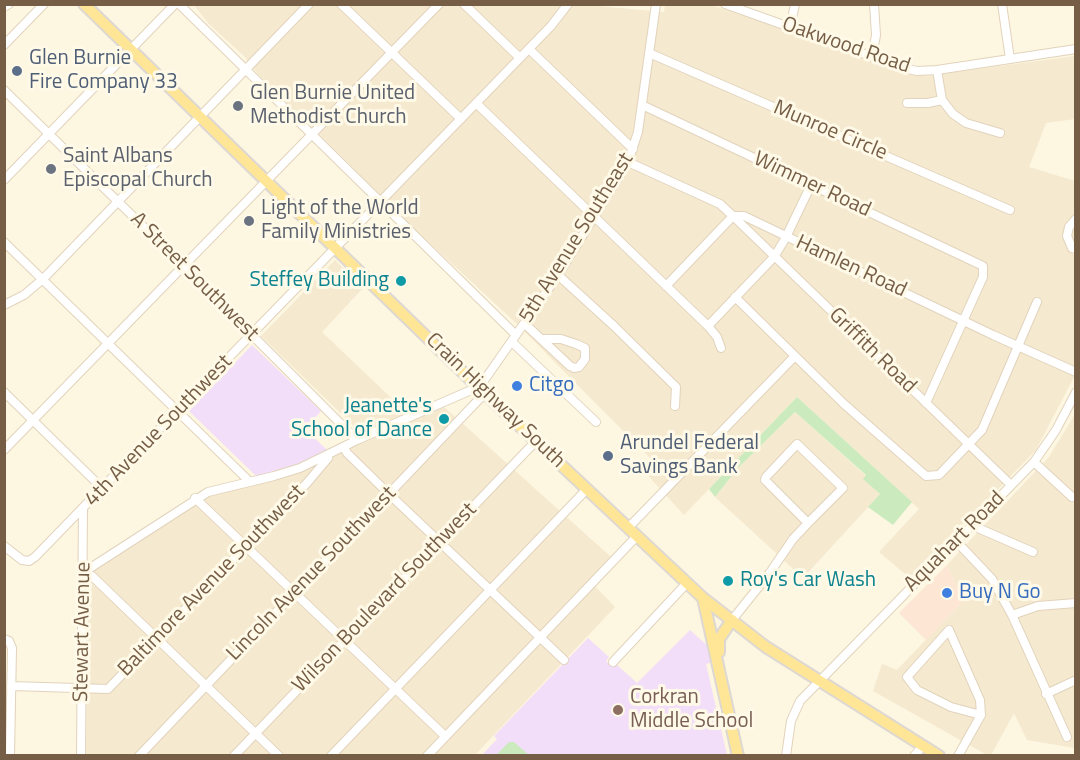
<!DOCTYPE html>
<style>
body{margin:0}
#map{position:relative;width:1080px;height:760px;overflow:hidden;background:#fdf6e1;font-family:"Titillium Web",sans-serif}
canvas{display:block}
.frame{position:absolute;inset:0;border:6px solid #765e46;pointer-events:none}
</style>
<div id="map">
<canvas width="1080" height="760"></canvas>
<div class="frame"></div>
</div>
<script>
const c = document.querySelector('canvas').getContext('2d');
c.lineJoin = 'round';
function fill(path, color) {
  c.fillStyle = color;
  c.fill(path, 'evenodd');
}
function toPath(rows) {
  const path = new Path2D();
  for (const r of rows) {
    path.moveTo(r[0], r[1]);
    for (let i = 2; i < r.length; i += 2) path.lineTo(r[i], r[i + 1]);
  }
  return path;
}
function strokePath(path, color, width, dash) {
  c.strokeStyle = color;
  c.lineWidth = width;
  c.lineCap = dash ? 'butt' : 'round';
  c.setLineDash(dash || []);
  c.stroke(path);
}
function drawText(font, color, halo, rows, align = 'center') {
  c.font = font + ' "Titillium Web",sans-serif';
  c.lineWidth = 6;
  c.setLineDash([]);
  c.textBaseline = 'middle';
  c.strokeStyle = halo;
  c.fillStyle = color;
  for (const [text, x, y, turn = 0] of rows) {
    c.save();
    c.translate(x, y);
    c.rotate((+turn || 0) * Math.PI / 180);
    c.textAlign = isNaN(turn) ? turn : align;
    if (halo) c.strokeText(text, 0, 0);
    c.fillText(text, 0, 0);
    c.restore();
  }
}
fill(toPath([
 [575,4,664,12,665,5,711,5,926,76,1075,56,1075,119,1046,123,1029,167,1075,181,1075,375,1036,450,911,579,879,552,919,509,797,397,684,515,643,470,652,460,518,325,419,233,257,73,244,56,209,24,194,5],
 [335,260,363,288,322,332,408,414,361,433,261,336],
 [442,405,611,557,590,581,615,607,475,755,86,756,88,582,95,569,207,495,280,478,311,467,365,439],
 [795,412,866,476,864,479,880,494,803,578,715,497,738,468],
 [1075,414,1075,748,1027,740,1014,713,991,755,987,755,873,691,882,664,897,670,963,601,947,565,1049,457]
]), '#f5e9cf');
fill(toPath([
 [947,565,963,601,926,640,899,613]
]), '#fee6d4');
fill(toPath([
 [252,345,321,411,305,429,328,451,289,468,256,476,189,411],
 [690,630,710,648,713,662,706,664,727,755,481,756,497,739,494,736,588,638,609,657,606,661,613,667,616,664,637,683]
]), '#f3def9');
fill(toPath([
 [797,397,912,502,893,525,868,507,880,494,863,479,866,475,795,412,738,468,715,497,709,489],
 [509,742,514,742,529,755,496,755]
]), '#cbebbf');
const minor = toPath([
 [179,4,516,335],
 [341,4,461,119],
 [464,4,520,58],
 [725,4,904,68,917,71,937,70,1076,49],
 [1002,4,1010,59],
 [4,7,9,4],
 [790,28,795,4],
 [4,45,44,4],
 [529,49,633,149],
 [649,53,1010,210],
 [872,57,876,35,874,4],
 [937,70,942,100,953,114,966,123,1000,133],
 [4,90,248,329,256,339,357,440],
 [476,103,708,326,717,337,721,348],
 [907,103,928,103,942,100],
 [642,105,983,266,983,277,926,403],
 [628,162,720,204,733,216,744,216,993,335,1076,372],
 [4,180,175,4],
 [1076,219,1069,227,1067,236,1072,248,1076,249],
 [4,242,250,482],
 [558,275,614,326,676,387,675,406],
 [666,286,733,216,1011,485],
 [735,297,844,404,926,476,939,475,982,430,1037,302],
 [4,305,24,295,43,279,309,4],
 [525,324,541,339,570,366,574,368,579,367,585,359,585,348,576,344,561,339,541,339],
 [708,326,774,257,785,239,811,185],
 [512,342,596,422],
 [4,392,102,488],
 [344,447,347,453,389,494,564,660],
 [4,450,439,4],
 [1034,462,1072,497],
 [195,498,445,736],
 [971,525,1033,552],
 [628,528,795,356],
 [956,541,992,579,1012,615,1067,737],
 [4,546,22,560,29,561,35,557,551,26,568,4],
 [84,572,208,492,274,476,300,468,357,440,478,387,483,382,558,275,628,162,638,132,656,4],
 [84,572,92,576,279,756],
 [1012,615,1038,606,1076,603],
 [732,620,769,574,793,539,808,523,765,480,766,477,797,444,843,488,808,523],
 [949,630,980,700,981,715,951,707,917,690,907,677,949,630],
 [4,639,9,641,12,648,10,756],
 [613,662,687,583],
 [11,686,108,689,307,483,328,458],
 [1046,694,1076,680],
 [81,756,83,508],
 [139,756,485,393],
 [234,756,536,441],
 [331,756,587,489],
 [427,756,637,536],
 [786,756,791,721,800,701,1034,462,1056,430,1076,392],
 [914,756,923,746],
 [958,756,981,715]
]);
const major = toPath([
 [84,4,478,387,703,598,766,647,939,756],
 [703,598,738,756],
 [719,652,719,639,732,620]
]);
strokePath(minor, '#e2d3bc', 10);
strokePath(major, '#ded8d3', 14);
strokePath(minor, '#fff', 8);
strokePath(major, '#ffe696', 10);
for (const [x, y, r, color] of [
 [17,71,6,"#5c6f8a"],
 [238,106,6,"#6b7280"],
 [51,169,6,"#6b7280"],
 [249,221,6,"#6b7280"],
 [401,281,6,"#0f9aa8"],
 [517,386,6,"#3f7fe0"],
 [444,419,6,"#0f9aa8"],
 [608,456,6,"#5c6f8a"],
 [728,581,6,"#0f9aa8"],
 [947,593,6,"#3f7fe0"],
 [618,710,6,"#8d6e63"]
]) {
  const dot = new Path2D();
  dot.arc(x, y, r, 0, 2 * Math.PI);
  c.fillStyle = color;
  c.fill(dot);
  strokePath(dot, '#fff9e8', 2);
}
drawText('21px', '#765e46', '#fff9e8', [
 ["Oakwood Road",846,46,19],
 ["Munroe Circle",830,131,23],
 ["Wimmer Road",812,185,25],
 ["5th Avenue Southeast",577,238,-58],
 ["Hamlen Road",851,267,25],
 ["A Street Southwest",194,277,45],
 ["Griffith Road",872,351,44],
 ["Crain Highway South",495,401,44],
 ["4th Avenue Southwest",159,431,-46],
 ["Aquahart Road",955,542,-45],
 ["Lincoln Avenue Southwest",312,574,-46],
 ["Baltimore Avenue Southwest",212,581,-46],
 ["Wilson Boulevard Southwest",385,598,-46],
 ["Stewart Avenue",83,632,-89]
]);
drawText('21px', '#4e5e75', '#fff9e8', [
 ["Glen Burnie",29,59],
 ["Fire Company 33",29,83],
 ["Arundel Federal",620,444],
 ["Savings Bank",620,468]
], 'left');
drawText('21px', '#5b616d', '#fff9e8', [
 ["Glen Burnie United",250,94],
 ["Methodist Church",250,118],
 ["Saint Albans",63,157],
 ["Episcopal Church",63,181],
 ["Light of the World",261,209],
 ["Family Ministries",261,233]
], 'left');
drawText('21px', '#0d838f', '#fff9e8', [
 ["Steffey Building",389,281],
 ["Jeanette's",432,407],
 ["School of Dance",432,431],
 ["Roy's Car Wash",740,581,"left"]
], 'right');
drawText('21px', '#366cbe', '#fff9e8', [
 ["Citgo",529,386],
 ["Buy N Go",959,593]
], 'left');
drawText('21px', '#785e54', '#fff9e8', [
 ["Corkran",630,698],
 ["Middle School",630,722]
], 'left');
</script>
